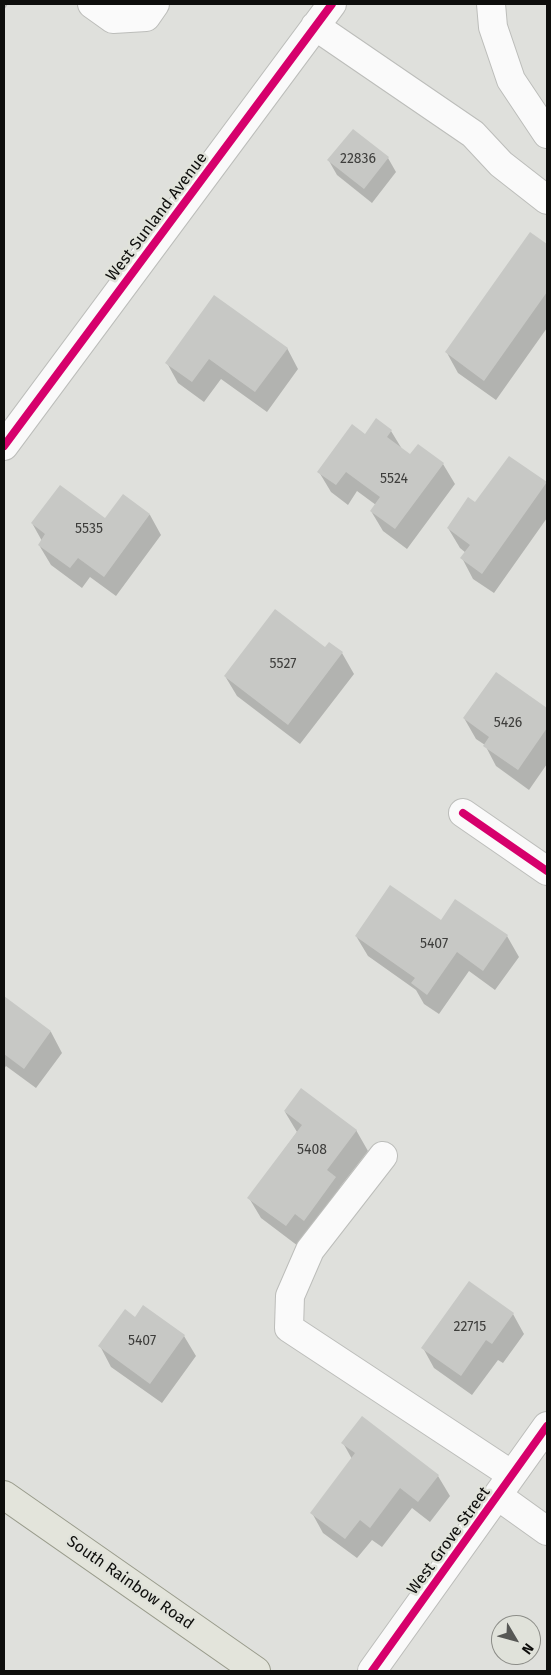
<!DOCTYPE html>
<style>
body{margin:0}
#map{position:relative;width:551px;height:1675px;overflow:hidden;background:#dfe0dc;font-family:"Fira Sans",sans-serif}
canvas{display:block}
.frame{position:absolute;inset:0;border:5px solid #0e0e0c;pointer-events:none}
.north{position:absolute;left:491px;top:1615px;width:50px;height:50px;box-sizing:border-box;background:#e0e2da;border:1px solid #8c8d88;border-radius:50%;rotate:127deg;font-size:14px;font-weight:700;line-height:20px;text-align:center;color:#0e0e0c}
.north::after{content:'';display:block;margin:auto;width:18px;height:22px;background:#575855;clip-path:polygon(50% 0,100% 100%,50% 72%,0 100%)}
</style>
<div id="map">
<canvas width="551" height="1675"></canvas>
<div class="frame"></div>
<div class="north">N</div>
</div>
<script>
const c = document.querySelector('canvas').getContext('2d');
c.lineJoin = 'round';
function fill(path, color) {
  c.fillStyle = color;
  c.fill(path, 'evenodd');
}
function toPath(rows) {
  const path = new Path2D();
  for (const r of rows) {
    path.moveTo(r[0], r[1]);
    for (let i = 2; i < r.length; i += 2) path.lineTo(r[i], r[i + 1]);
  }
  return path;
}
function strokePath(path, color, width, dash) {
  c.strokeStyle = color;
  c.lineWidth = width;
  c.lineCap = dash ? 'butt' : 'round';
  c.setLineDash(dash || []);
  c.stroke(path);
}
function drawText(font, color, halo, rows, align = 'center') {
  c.font = font + ' "Fira Sans",sans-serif';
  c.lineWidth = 5;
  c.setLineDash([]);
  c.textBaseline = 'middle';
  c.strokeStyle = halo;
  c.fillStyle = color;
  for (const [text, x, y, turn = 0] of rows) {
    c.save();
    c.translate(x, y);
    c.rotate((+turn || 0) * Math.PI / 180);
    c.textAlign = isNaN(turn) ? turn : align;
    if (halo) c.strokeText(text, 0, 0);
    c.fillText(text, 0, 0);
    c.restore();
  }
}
fill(toPath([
 [4,4,8,4,4,10],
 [388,158,396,172,372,203,337,175,329,161],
 [531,234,547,246,547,328,496,400,458,373,447,353],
 [287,348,298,369,267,412,221,379,204,402,178,383,167,363],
 [377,420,391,431,402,449,410,456,443,464,455,484,407,549,383,531,371,511,376,505,357,491,348,505,331,492,319,472,365,436],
 [546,483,547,486,547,518,494,593,473,579,462,558,466,553,460,548,448,528,476,504],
 [123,495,150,515,161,535,116,596,90,577,82,588,51,565,39,545,42,541,32,523,105,520],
 [325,649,342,653,354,674,300,744,237,696,225,676],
 [497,674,547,710,547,764,529,790,496,766,485,745,476,739,464,718],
 [441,921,507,936,519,957,495,990,469,971,439,1014,424,1004,416,990,368,956,356,936],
 [4,998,51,1032,62,1053,36,1088,6,1066,4,1069],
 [285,1112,356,1130,368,1151,340,1187,347,1198,298,1246,261,1218,249,1198,297,1132],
 [513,1314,524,1334,503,1363,498,1360,472,1395,434,1368,423,1348],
 [135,1318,184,1336,196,1356,162,1403,111,1367,100,1346],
 [343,1443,438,1476,450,1496,430,1522,412,1508,382,1547,372,1540,357,1558,323,1533,312,1513,352,1459]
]), '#0003');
fill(toPath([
 [353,129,389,157,364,189,327,160],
 [530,232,547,244,547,292,484,381,445,352],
 [214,295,288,348,255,392,209,359,192,382,165,363],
 [376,418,392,430,387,437,410,454,418,444,444,463,395,529,370,511,380,497,346,472,336,485,317,472,352,424,365,434],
 [509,456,547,482,482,574,460,558,470,545,447,528,468,497,475,502],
 [60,485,105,518,123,494,150,514,104,577,78,558,70,568,38,545,45,534,31,523],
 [275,609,325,647,329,642,343,652,288,725,224,676],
 [496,672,547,708,547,728,518,770,483,746,489,737,463,718],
 [390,885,441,920,455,899,508,935,483,971,457,952,427,995,411,983,415,978,355,936],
 [4,996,51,1031,24,1069,4,1054],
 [301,1088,357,1130,327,1170,336,1177,304,1221,295,1214,286,1226,247,1198,302,1125,284,1111],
 [469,1281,514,1313,492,1344,486,1340,461,1376,421,1348],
 [143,1305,185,1335,150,1384,98,1346,125,1309,135,1317],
 [362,1416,439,1475,418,1502,400,1488,370,1528,360,1520,345,1539,310,1513,355,1453,341,1443]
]), '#c7c8c5');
const minor = toPath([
 [92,4,113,19,146,17,155,4],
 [491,4,493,27,511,80,547,134],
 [315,26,473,134,501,164,547,200],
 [4,446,332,4],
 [463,813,547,871],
 [383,1156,310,1250,290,1296,289,1328,512,1475],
 [498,1496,547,1531],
 [372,1671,547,1426]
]);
const major = toPath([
 [4,1495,256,1671]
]);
strokePath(minor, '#bcbdba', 30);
strokePath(major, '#999b8b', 30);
strokePath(minor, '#fafafa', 28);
strokePath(major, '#e3e4db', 28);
strokePath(toPath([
 [4,446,332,4],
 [463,813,547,871],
 [372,1671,547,1426]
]), '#d6006c', 8);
drawText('14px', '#3e3e3c', null, [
 ["22836",358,159],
 ["5524",394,479],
 ["5535",89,529],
 ["5527",283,664],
 ["5426",508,723],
 ["5407",434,944],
 ["5408",312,1150],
 ["22715",470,1327],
 ["5407",142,1341]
]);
drawText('16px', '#0e0e0c', '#e0e2da', [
 ["West Sunland Avenue",157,217,-53],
 ["West Grove Street",449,1541,-54],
 ["South Rainbow Road",130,1583,35]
]);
</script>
